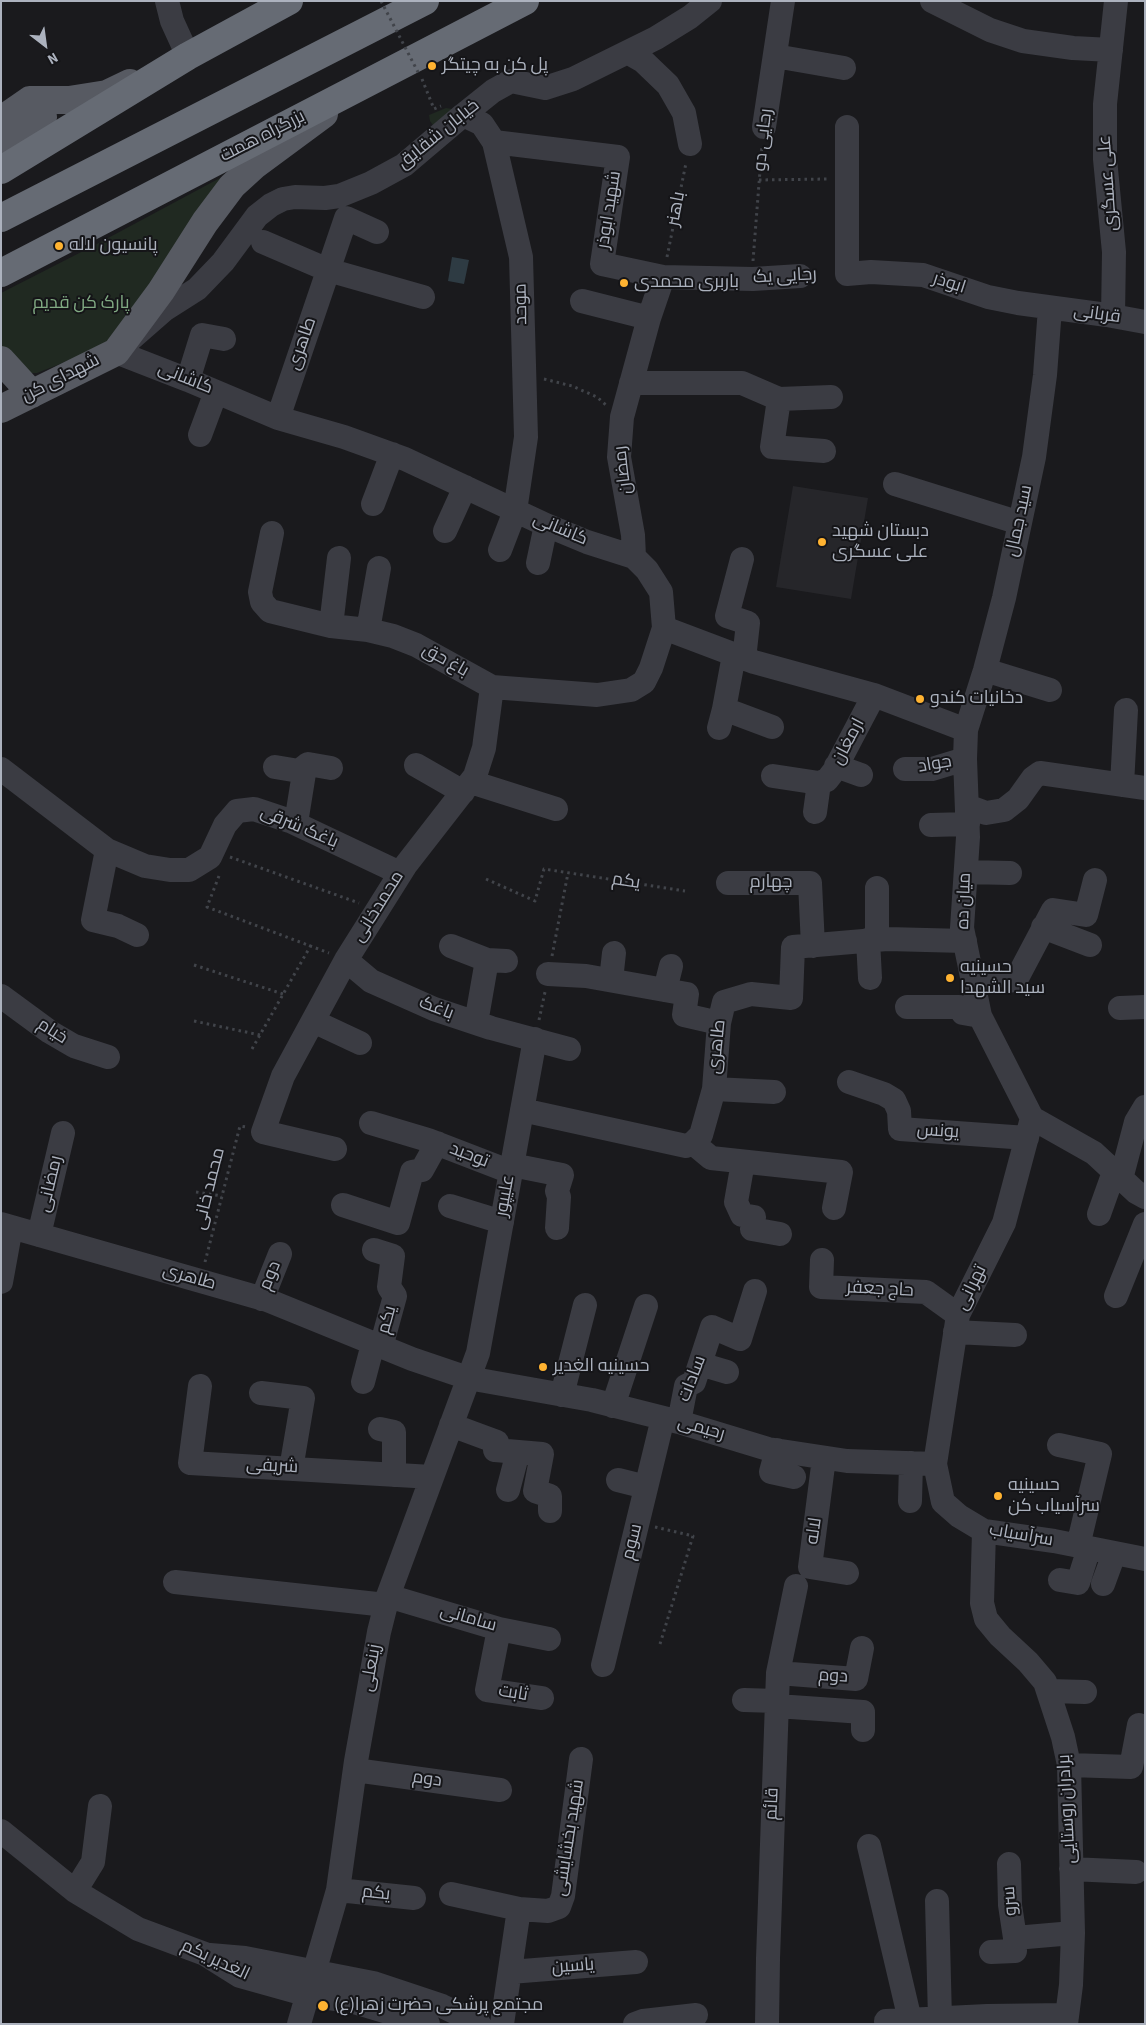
<!DOCTYPE html>
<meta charset="utf-8">
<style>
body{margin:0}
#map{position:relative;width:1146px;height:2025px;overflow:hidden;background:#1a1a1d;font-family:"Source Sans 3",sans-serif}
canvas{display:block}
.frame{position:absolute;inset:0;border:2px solid #acb2be;pointer-events:none}
.north{position:absolute;left:20px;top:20px;width:50px;height:50px;-webkit-text-stroke:4px #151518;paint-order:stroke;rotate:150deg;font-size:14px;font-weight:700;line-height:20px;text-align:center;color:#acb2be}
.north::after{content:'';display:block;margin:auto;width:18px;height:22px;background:#acb2be;clip-path:polygon(50% 0,100% 100%,50% 72%,0 100%)}
</style>
<div id="map">
<canvas width="1146" height="2025"></canvas>
<div class="frame"></div>
<div class="north">N</div>
</div>
<script>
const c = document.querySelector('canvas').getContext('2d');
c.lineJoin = 'round';
function fill(path, color) {
  c.fillStyle = color;
  c.fill(path, 'evenodd');
}
function toPath(rows) {
  const path = new Path2D();
  for (const r of rows) {
    path.moveTo(r[0], r[1]);
    for (let i = 2; i < r.length; i += 2) path.lineTo(r[i], r[i + 1]);
  }
  return path;
}
function strokePath(path, color, width, dash) {
  c.strokeStyle = color;
  c.lineWidth = width;
  c.lineCap = dash ? 'butt' : 'round';
  c.setLineDash(dash || []);
  c.stroke(path);
}
function drawText(font, color, halo, rows, align = 'center') {
  c.font = font + ' "Source Sans 3",Cairo,sans-serif';
  c.lineWidth = 4;
  c.setLineDash([]);
  c.textBaseline = 'middle';
  c.strokeStyle = halo;
  c.fillStyle = color;
  for (const [text, x, y, turn = 0] of rows) {
    c.save();
    c.translate(x, y);
    c.rotate((+turn || 0) * Math.PI / 180);
    c.textAlign = isNaN(turn) ? turn : align;
    if (halo) c.strokeText(text, 0, 0);
    c.fillText(text, 0, 0);
    c.restore();
  }
}
fill(toPath([
 [793,486,868,498,851,599,776,587]
]), '#26262a');
fill(toPath([
 [446,108,452,109,437,131,430,121,429,115],
 [248,163,114,338,80,356,37,373,28,373,1,350,1,293,95,245]
]), '#202921');
fill(toPath([
 [452,257,469,260,464,284,448,281]
]), '#2e3b43');
strokePath(toPath([
 [422,79,434,109,441,106],
 [759,180,828,179],
 [667,257,686,163],
 [753,261,762,145],
 [544,379,572,386,597,397,606,405],
 [230,857,359,903],
 [219,876,207,907,329,953],
 [486,879,535,901,544,869,685,891],
 [552,956,568,873],
 [194,965,283,994],
 [539,1020,545,992],
 [194,1021,260,1035],
 [252,1049,311,945],
 [196,1192,222,1196],
 [205,1262,240,1126,246,1127],
 [655,1527,693,1536,660,1644]
]), '#41444a', 3, [2.5, 4]);
strokePath(toPath([
 [167,1,172,21,188,56],
 [710,1,690,17,656,38,573,79,545,88,511,81,493,91,463,115,404,165,371,183,339,196,325,198,295,197,283,199,271,205,257,216,223,262,197,289,164,310,116,352,188,380,278,418,344,437,405,459,546,525,587,542,634,557,647,570,661,592,664,628,754,662,874,695,966,730],
 [932,1,990,30,1023,41,1073,48,1111,50],
 [629,53,643,61,668,85,684,113,690,144],
 [775,56,844,68],
 [463,115,482,124,494,142,521,257,526,437,515,511,500,550],
 [764,127,783,1],
 [847,127,847,274,871,272,923,275,988,297,1018,303,1107,315,1145,322],
 [494,142,618,157,602,264,663,277,753,279,800,276],
 [263,242,328,270,423,297],
 [582,301,649,318],
 [1113,316,1114,252,1105,159,1105,104,1116,1],
 [188,380,202,335,224,339],
 [631,383,742,383,779,399,831,397],
 [779,399,772,447,824,451],
 [278,418,346,218,377,232],
 [200,435,216,392],
 [895,484,1020,523],
 [373,504,392,454],
 [445,531,465,487],
 [272,533,260,592,262,602,270,611,331,626,368,630,393,636,416,645,492,687,597,695,631,690,644,682,651,668,664,628],
 [634,557,633,535,619,457,622,417,649,318,663,277],
 [742,559,727,616,748,623,744,659],
 [538,563,546,525],
 [331,626,339,558],
 [368,630,379,568],
 [985,670,1050,690],
 [724,709,772,727],
 [719,728,724,709,734,655],
 [416,765,463,792],
 [836,766,861,775],
 [275,767,299,771,308,764,331,768],
 [1,769,107,850,145,866,170,870,189,870,210,857,225,825,237,811,254,809,290,821,400,873],
 [905,769,932,769,965,759],
 [773,776,819,783],
 [471,782,556,809],
 [819,783,827,780,834,771,874,695],
 [1122,785,1126,710],
 [967,806,986,813,1004,810,1018,799,1033,778,1040,773,1145,788],
 [815,812,819,783],
 [296,823,305,767],
 [931,825,968,824],
 [107,850,93,920,118,926,137,935],
 [966,872,1010,873],
 [728,883,810,883,813,946],
 [877,888,877,939],
 [1043,927,1090,945],
 [868,940,870,978],
 [451,946,487,960,506,961],
 [346,960,371,981,434,1009,491,1028,569,1049],
 [548,974,586,976,687,994,684,1015,719,1023],
 [611,980,614,953],
 [974,984,1016,980,1053,910,1086,915,1095,880],
 [665,990,671,966],
 [1,996,50,1032,74,1046,108,1057],
 [907,1007,959,1007,963,1013,980,1016],
 [1120,1008,1145,1007],
 [313,1021,360,1043],
 [476,1023,487,960],
 [849,1082,884,1094,894,1100,899,1111,900,1129,1027,1138],
 [714,1089,774,1092],
 [522,1110,686,1146,693,1143,701,1135,714,1089,719,1023,724,1002,751,994,791,998,793,947,887,939,965,941],
 [1032,1118,980,1016,962,928,968,837,965,759,966,730,985,670,1004,598,1034,457,1045,375,1050,308],
 [1032,1118,1004,1223,958,1315,935,1464,943,1502,959,1516,984,1531,1054,1541,1145,1559],
 [1032,1118,1094,1153,1136,1192,1145,1197],
 [371,1123,428,1140,511,1172],
 [693,1143,711,1158,841,1172,834,1208],
 [335,1149,263,1132,283,1076,346,960,405,866,475,776,484,748,492,687],
 [743,1162,736,1202,742,1215,754,1217,752,1229,780,1234],
 [512,1165,562,1175,557,1191,559,1197,557,1228],
 [1121,1179,1136,1122,1145,1107],
 [343,1205,398,1223,412,1172,422,1170,437,1143],
 [450,1206,502,1222],
 [1099,1214,1114,1172],
 [1,1224,267,1300,412,1359,468,1378,592,1400,679,1422,768,1449,847,1461,935,1464],
 [39,1235,63,1133],
 [374,1250,393,1256,389,1287,395,1296,381,1347],
 [822,1260,821,1287,926,1292,958,1315],
 [1,1282,11,1227],
 [1116,1296,1145,1224],
 [262,1299,280,1254],
 [955,1332,1015,1335],
 [700,1364,727,1372],
 [363,1382,373,1344],
 [200,1386,190,1463,432,1477],
 [261,1393,303,1398,291,1469],
 [562,1395,585,1305],
 [613,1406,646,1306],
 [679,1422,686,1386,694,1382,712,1327,740,1339,755,1291],
 [451,1425,497,1442,495,1450,542,1454,535,1491,550,1496,550,1511],
 [380,1429,394,1432,394,1475],
 [1059,1445,1100,1454,1078,1546],
 [777,1450,771,1472,794,1477],
 [824,1458,810,1567,847,1573],
 [618,1480,646,1487],
 [508,1490,518,1452],
 [910,1501,911,1463],
 [984,1531,982,1603,986,1619,1000,1636,1028,1662,1045,1682,1063,1737,1069,1765,1073,1933,1071,1985,1066,2024],
 [1060,1580,1078,1583,1089,1548],
 [175,1582,386,1605],
 [1103,1584,1114,1554],
 [388,1596,499,1629,549,1639],
 [499,1629,487,1690,542,1698],
 [603,1665,663,1418],
 [778,1673,856,1679,862,1648],
 [1049,1691,1085,1692],
 [744,1700,777,1701],
 [777,1706,863,1712,863,1730],
 [1069,1765,1131,1767,1139,1725],
 [355,1770,500,1790],
 [1,1831,75,1891,138,1929,205,1954,240,1976,308,1995,354,2002,428,2024],
 [869,1846,910,2020],
 [1071,1869,1136,1872],
 [338,1890,414,1898],
 [75,1891,93,1862,100,1806],
 [451,1894,519,1909,548,1911,559,1907,563,1896,581,1759],
 [937,1901,940,2019],
 [1015,1938,1073,1933],
 [991,1952,1015,1951,1015,1938,1010,1905,1009,1864],
 [210,1955,245,1958,373,1983,442,2006,479,2024],
 [510,1972,636,1962],
 [886,2021,987,2016,1066,2015],
 [299,2024,338,1890,356,1761,379,1632,388,1596,478,1353,535,1039],
 [502,2024,519,1909],
 [635,2024,643,2021,696,2015],
 [767,2024,768,1959,778,1673,796,1586]
]), '#3b3c43', 24);
strokePath(toPath([
 [1,120,30,100,69,100,107,94,130,83],
 [1,150,40,125,43,117,40,109,30,100],
 [1,360,32,394],
 [1,409,116,352,161,291,205,222,232,186,255,165,324,114]
]), '#575a62', 28);
strokePath(toPath([
 [1,170,188,56,289,1],
 [1,218,425,1],
 [1,273,525,1]
]), '#666b74', 28);
strokePath(toPath([
 [381,1,419,74]
]), '#41444a', 3, [2.5, 4]);
for (const [x, y, r, color] of [
 [432,66,5,"#ffb331"],
 [59,246,5,"#ffb331"],
 [624,283,5,"#ffb331"],
 [822,542,5,"#ffb331"],
 [920,699,5,"#ffb331"],
 [950,978,5,"#ffb331"],
 [543,1367,5,"#ffb331"],
 [998,1496,5,"#ffb331"],
 [323,2006,6,"#ffb331"]
]) {
  const dot = new Path2D();
  dot.arc(x, y, r, 0, 2 * Math.PI);
  c.fillStyle = color;
  c.fill(dot);
  strokePath(dot, '#151518', 2);
}
drawText('18px', '#acb2be', '#151518', [
 ["پل کن به چیتگر",442,66],
 ["پانسیون لاله",69,246],
 ["باربری محمدی",634,283],
 ["دبستان شهید",832,532],
 ["علی عسگری",832,553],
 ["دخانیات کندو",930,699],
 ["حسینیه",960,968],
 ["سید الشهدا",960,989],
 ["حسینیه الغدیر",553,1367],
 ["حسینیه",1008,1486],
 ["سرآسیاب کن",1008,1507],
 ["مجتمع پرشکی حضرت زهرا(ع)",334,2006]
], 'left');
drawText('18px', '#acb2be', '#151518', [
 ["خیابان شقایق",439,135,-39],
 ["بزرگراه همت",263,137,-27],
 ["رجایی دو",764,140,-84],
 ["علی عسگری",1109,183,-94],
 ["باهنر",677,209,-79],
 ["شهید ابوذر",610,210,-81],
 ["رجایی یک",785,277,-3],
 ["ابوذر",949,284,18],
 ["موحد",522,304,-91],
 ["قربانی",1097,315,8],
 ["طاهری",303,344,-71],
 ["شهدای کن",61,379,-27],
 ["کاشانی",185,379,22],
 ["رمضان",624,470,-97],
 ["سید جمال",1020,521,-78],
 ["کاشانی",560,530,23],
 ["باغ حق",445,661,29],
 ["ارمغان",849,742,-62],
 ["جواد",935,765,-10],
 ["باغک شرقی",299,828,23],
 ["یکم",626,882,9],
 ["چهارم",771,883],
 ["میان ده",965,901,-88],
 ["محمدخانی",379,907,-58],
 ["باغک",436,1009,21],
 ["خیام",52,1032,33],
 ["طاهری",718,1047,-84],
 ["یونس",938,1132,4],
 ["توحید",469,1156,21],
 ["رمضانی",51,1184,-77],
 ["محمد خانی",210,1189,-76],
 ["علیپور",506,1196,-80],
 ["دوم",271,1276,-68],
 ["طاهری",189,1278,16],
 ["تهرانی",972,1288,-64],
 ["حاج جعفر",880,1290,3],
 ["یکم",388,1320,-75],
 ["سادات",693,1379,-69],
 ["رحیمی",701,1429,16],
 ["شریفی",272,1467,3],
 ["لاله",815,1531,-82],
 ["سرآسیاب",1021,1536,10],
 ["سوم",633,1542,-76],
 ["سامانی",468,1619,16],
 ["زینعلی",372,1668,-80],
 ["دوم",833,1677,4],
 ["ثابت",513,1694,9],
 ["دوم",427,1780,8],
 ["قائم",773,1804,-88],
 ["برادران روستایی",1068,1809,-93],
 ["شهید بخشایشی",570,1838,-81],
 ["یکم",376,1894,6],
 ["سرو",1011,1901,-94],
 ["الغدیر یکم",215,1961,25],
 ["یاسین",573,1967,-4]
]);
drawText('18px', '#81aa83', '#151518', [
 ["پارک کن قدیم",81,304]
]);
</script>
